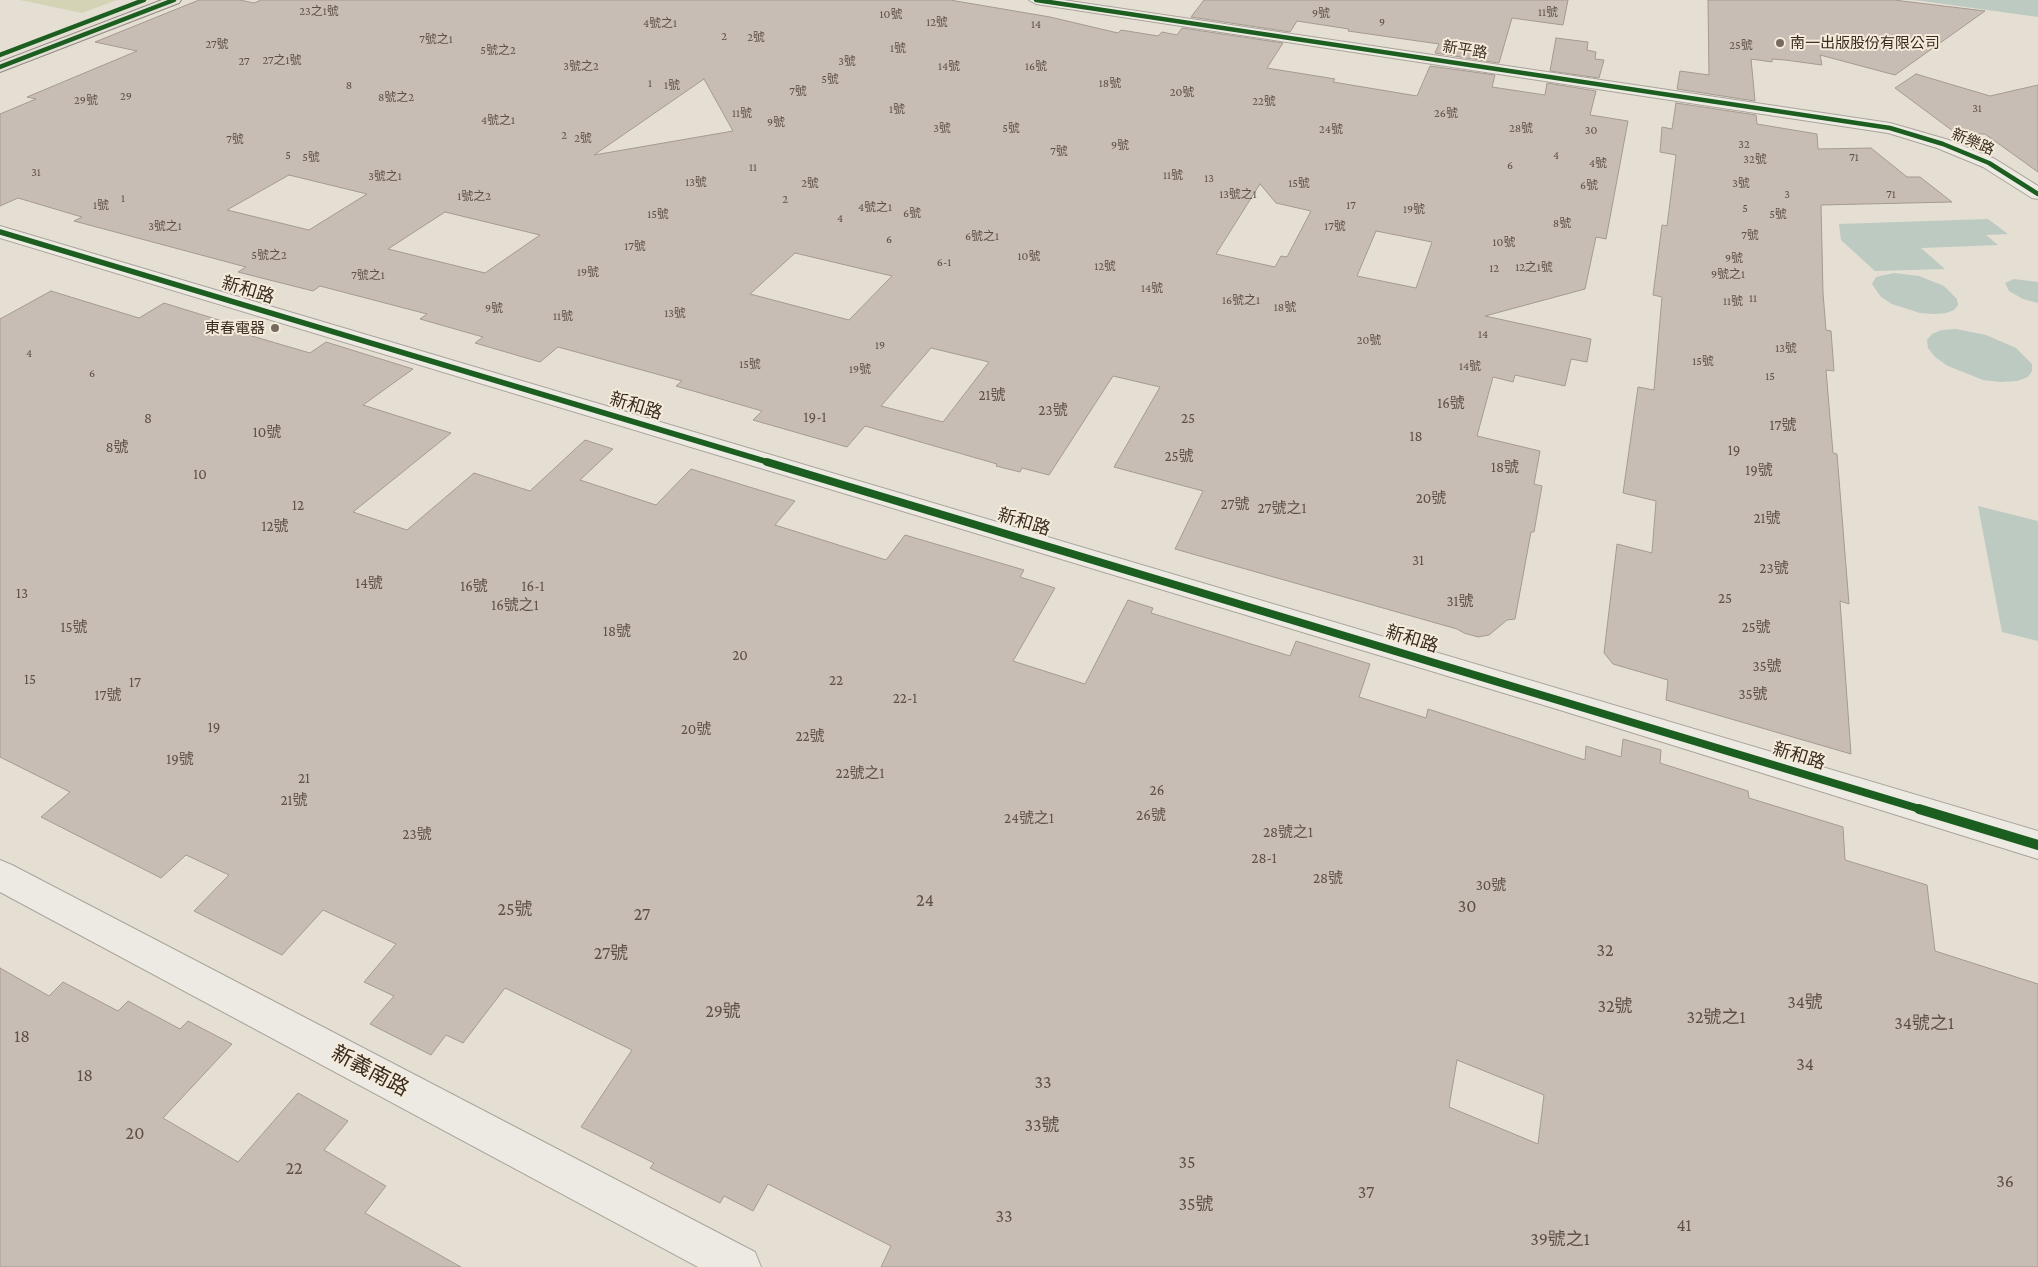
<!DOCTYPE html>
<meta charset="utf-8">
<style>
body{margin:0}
canvas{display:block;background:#e4ded3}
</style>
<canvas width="2038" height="1267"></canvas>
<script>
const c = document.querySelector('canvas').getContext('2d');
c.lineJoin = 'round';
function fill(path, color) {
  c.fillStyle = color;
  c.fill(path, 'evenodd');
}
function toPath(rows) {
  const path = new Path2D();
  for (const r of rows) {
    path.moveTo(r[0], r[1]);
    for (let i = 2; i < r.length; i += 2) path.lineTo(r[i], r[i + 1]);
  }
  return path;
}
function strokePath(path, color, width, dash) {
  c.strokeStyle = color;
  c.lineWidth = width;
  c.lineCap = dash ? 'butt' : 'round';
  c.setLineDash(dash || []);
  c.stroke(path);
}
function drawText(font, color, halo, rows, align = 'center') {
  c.font = font + ' "Crimson Pro","Noto Sans TC",serif';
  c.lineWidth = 4;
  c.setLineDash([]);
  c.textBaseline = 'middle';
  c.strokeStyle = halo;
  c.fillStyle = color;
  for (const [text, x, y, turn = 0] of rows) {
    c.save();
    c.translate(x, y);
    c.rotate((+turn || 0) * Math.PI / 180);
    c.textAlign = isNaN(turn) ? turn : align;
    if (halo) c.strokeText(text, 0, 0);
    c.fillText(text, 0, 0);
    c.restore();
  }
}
fill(toPath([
 [20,0,117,0,82,13]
]), '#d5d3b6');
fill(toPath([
 [1910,0,2038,0,2038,17,1922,1],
 [1988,219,2008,234,1986,235,1998,245,1921,248,1945,269,1875,271,1841,240,1839,224],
 [1894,273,1919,276,1944,286,1957,299,1958,305,1954,310,1946,313,1934,314,1920,313,1892,304,1881,297,1872,284,1876,277],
 [2014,279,2038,282,2038,303,2023,299,2009,291,2005,283],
 [1956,329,1986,335,2016,348,2032,364,2032,371,2028,377,2017,381,2001,382,1983,380,1948,366,1935,357,1928,348,1927,340,1932,334,1942,330],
 [1978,506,2038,521,2038,641,2002,632]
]), '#bccac1');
const building = toPath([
 [199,0,240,0,254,3,261,0,950,0,1050,17,1118,33,1121,30,1158,36,1162,32,1177,35,1182,28,1283,43,1267,68,1335,79,1333,82,1417,96,1430,66,1495,75,1492,87,1545,95,1547,83,1596,91,1590,115,1628,121,1606,239,1596,237,1585,289,1485,316,1591,339,1587,362,1571,359,1565,386,1515,375,1513,382,1493,377,1477,436,1540,451,1534,484,1542,486,1534,532,1531,532,1515,619,1507,620,1489,635,1478,637,1464,633,1457,629,1175,549,1203,491,1114,467,1160,387,1113,376,1049,475,1022,468,1020,472,996,466,997,464,865,426,847,447,753,420,762,411,676,386,682,381,558,347,540,362,475,343,483,337,420,319,427,314,320,286,313,291,238,272,246,267,74,221,82,217,18,198,0,206,0,114,36,99,27,97,137,51,95,42,199,0],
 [704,79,733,131,594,155,704,79],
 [289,175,367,194,309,230,227,210,289,175],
 [1260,184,1276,203,1311,211,1287,257,1281,256,1275,267,1216,254,1260,184],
 [445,212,540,235,485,273,388,249,445,212],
 [1376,231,1432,242,1416,288,1357,276,1376,231],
 [795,253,892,276,849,320,750,294,795,253],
 [931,348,989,362,943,422,881,406,931,348],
 [1204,0,1568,0,1563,25,1512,18,1499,63,1435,53,1439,44,1348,31,1349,29,1297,21,1290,32,1191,17,1204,0],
 [1708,0,1894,0,1985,11,1895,75,1820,55,1822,65,1785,60,1772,59,1772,62,1751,59,1755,101,1677,89,1680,71,1709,75,1708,0],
 [1556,38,1588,42,1587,50,1596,52,1595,59,1604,60,1599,78,1550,71,1556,38],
 [1916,74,1990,96,2038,85,2038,172,1985,134,1957,134,1895,88,1916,74],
 [1676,103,1756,115,1757,124,1817,134,1818,149,1871,148,1907,177,1920,177,1952,202,1821,205,1823,293,1826,330,1831,331,1834,371,1826,370,1833,453,1837,454,1849,604,1840,601,1851,754,1666,700,1668,680,1613,664,1604,653,1617,544,1652,553,1656,501,1623,493,1638,387,1654,390,1662,297,1653,295,1662,225,1667,226,1676,155,1660,152,1662,127,1672,129,1676,103],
 [51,291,139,318,164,303,235,325,228,329,310,353,326,342,413,369,363,405,451,433,353,512,407,530,474,473,530,491,585,440,613,449,580,480,656,505,691,469,795,501,775,525,886,560,905,535,1024,570,1020,577,1055,588,1013,661,1085,684,1128,600,1153,608,1151,613,1290,656,1296,641,1370,664,1359,697,1426,718,1428,709,1585,760,1586,746,1621,757,1623,739,1661,750,1660,763,1748,791,1749,798,1843,827,1845,860,1927,885,1935,951,2038,984,2038,1267,881,1267,891,1246,768,1184,753,1211,724,1196,720,1203,650,1168,654,1163,581,1127,632,1050,505,988,463,1043,446,1035,431,1055,370,1024,394,996,364,982,396,944,323,910,282,955,194,911,229,875,186,855,161,878,41,817,70,792,0,757,0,319,51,291],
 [1457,1060,1544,1095,1538,1144,1449,1107,1457,1060],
 [0,968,49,996,63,982,118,1011,128,1001,180,1029,188,1021,232,1044,163,1118,238,1162,298,1093,348,1121,324,1150,386,1186,365,1213,461,1267,0,1267,0,968]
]);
fill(building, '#c8bdb4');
strokePath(building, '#a59a91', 1);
const street = toPath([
 [1029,0,1063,0,1890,123,1949,140,1995,159,2038,186,2038,199,2032,198,1983,167,1937,148,1888,133,1036,4,1029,0],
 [0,226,2038,831,2038,859,1560,710,0,238,0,226],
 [0,860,12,865,755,1252,761,1267,698,1267,0,892,0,860]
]);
const primary = toPath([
 [162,0,181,0,179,3,0,72,0,62,162,0]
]);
strokePath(street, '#aaa49b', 2);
strokePath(primary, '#908981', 2);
fill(street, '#edeae3');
fill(primary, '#e4dfd6');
strokePath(toPath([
 [1036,0,1890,128,1943,144,1989,163,2038,194],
 [0,55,144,0],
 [0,67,174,0]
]), '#1b5e20', 4.5);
strokePath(toPath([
 [0,232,771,463]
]), '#1b5e20', 5.5);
strokePath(toPath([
 [767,462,1923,810]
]), '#1b5e20', 8);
strokePath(toPath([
 [1919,809,2038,845]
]), '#1b5e20', 10);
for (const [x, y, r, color] of [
 [1780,43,5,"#766a60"],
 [275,328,5,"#766a60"]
]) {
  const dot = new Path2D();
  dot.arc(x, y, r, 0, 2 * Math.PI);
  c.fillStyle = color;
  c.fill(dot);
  strokePath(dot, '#f4ebda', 2);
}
drawText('12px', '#5e5046', null, [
 ["23之1號",319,11],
 ["11號",1548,12],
 ["9號",1321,13],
 ["10號",891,14],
 ["12號",937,22],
 ["9",1382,22],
 ["4號之1",660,23],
 ["14",1036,24],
 ["2",724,36],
 ["2號",756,37],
 ["7號之1",436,39],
 ["27號",217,44],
 ["25號",1741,45],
 ["1號",898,48],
 ["5號之2",498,50],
 ["27之1號",282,60],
 ["27",244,61],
 ["3號",847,61],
 ["3號之2",581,66],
 ["14號",949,66],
 ["16號",1036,66],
 ["5號",830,79],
 ["1",650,83],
 ["18號",1110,83],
 ["8",349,85],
 ["1號",672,85],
 ["7號",798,91],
 ["20號",1182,92],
 ["29",126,96],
 ["8號之2",396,97],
 ["29號",86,100],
 ["22號",1264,101],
 ["31",1977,108],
 ["1號",897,109],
 ["11號",742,113],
 ["26號",1446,113],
 ["4號之1",498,120],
 ["9號",776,122],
 ["3號",942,128],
 ["5號",1011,128],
 ["28號",1521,128],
 ["24號",1331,129],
 ["30",1591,130],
 ["2",564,135],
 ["2號",583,138],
 ["7號",235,139],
 ["32",1744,144],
 ["9號",1120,145],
 ["7號",1059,151],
 ["5",288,155],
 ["4",1556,155],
 ["5號",311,157],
 ["71",1854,157],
 ["32號",1755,159],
 ["4號",1598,163],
 ["6",1510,165],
 ["11",753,167],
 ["31",36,172],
 ["11號",1173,175],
 ["3號之1",385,176],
 ["13",1209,178],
 ["13號",696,182],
 ["2號",810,183],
 ["15號",1299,183],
 ["3號",1741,183],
 ["6號",1589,185],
 ["13號之1",1238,194],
 ["3",1787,194],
 ["71",1891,194],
 ["1號之2",474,196],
 ["1",123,198],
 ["2",785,199],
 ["1號",101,205],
 ["17",1351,205],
 ["4號之1",875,207],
 ["5",1745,208],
 ["19號",1414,209],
 ["6號",912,213],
 ["15號",658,214],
 ["5號",1778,214],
 ["4",840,218],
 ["8號",1562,223],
 ["3號之1",165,226],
 ["17號",1335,226],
 ["7號",1750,235],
 ["6號之1",982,236],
 ["6",889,239],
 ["10號",1504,242],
 ["17號",635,246],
 ["5號之2",269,255],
 ["10號",1029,256],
 ["9號",1734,258],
 ["6-1",944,262],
 ["12號",1105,266],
 ["12之1號",1534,267],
 ["12",1494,268],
 ["19號",588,272],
 ["9號之1",1728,274],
 ["7號之1",368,275],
 ["14號",1152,288],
 ["11",1753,298],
 ["16號之1",1241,300],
 ["11號",1733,301],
 ["18號",1285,307],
 ["9號",494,308],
 ["13號",675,313],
 ["11號",563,316],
 ["14",1483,334],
 ["20號",1369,340],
 ["19",880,345],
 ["13號",1786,348],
 ["4",29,353],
 ["15號",1703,361],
 ["15號",750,364],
 ["14號",1470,366],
 ["19號",860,369],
 ["6",92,373],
 ["15",1770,376]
]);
drawText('15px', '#3a2c22', '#f4ebda', [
 ["南一出版股份有限公司",1790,43],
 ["東春電器",265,328,"right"]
], 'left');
drawText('15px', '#3a2c22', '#f4ebda', [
 ["新平路",1465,50,9],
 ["新樂路",1973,142,23]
]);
drawText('15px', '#5e5046', null, [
 ["21號",992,395],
 ["16號",1451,403],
 ["23號",1053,410],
 ["19-1",815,417],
 ["8",148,418],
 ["25",1188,418],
 ["17號",1783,425],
 ["10號",267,432],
 ["18",1416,436],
 ["8號",117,447],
 ["19",1734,450],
 ["25號",1179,456],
 ["18號",1505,467],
 ["19號",1759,470],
 ["10",200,474],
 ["20號",1431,498],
 ["27號",1235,504],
 ["12",298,505],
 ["27號之1",1282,508],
 ["21號",1767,518],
 ["12號",275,526],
 ["31",1418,560],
 ["23號",1774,568],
 ["14號",369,583],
 ["16號",474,586],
 ["16-1",533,586],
 ["13",22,593],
 ["25",1725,598],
 ["31號",1460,601],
 ["16號之1",515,605],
 ["15號",74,627],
 ["25號",1756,627],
 ["18號",617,631],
 ["20",740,655],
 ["35號",1767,666],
 ["15",30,679],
 ["22",836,680],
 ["17",135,682],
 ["35號",1753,694],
 ["17號",108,695],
 ["22-1",905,698],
 ["19",214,727],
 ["20號",696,729],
 ["22號",810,736],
 ["19號",180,759],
 ["22號之1",860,773],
 ["21",304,778],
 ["26",1157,790],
 ["21號",294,800],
 ["26號",1151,815],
 ["24號之1",1029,818],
 ["28號之1",1288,832],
 ["23號",417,834],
 ["28-1",1264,858],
 ["28號",1328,878],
 ["30號",1491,885]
]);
drawText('18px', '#3a2c22', '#f4ebda', [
 ["新和路",248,290,17],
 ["新和路",636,406,17],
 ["新和路",1024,522,17],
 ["新和路",1412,639,17],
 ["新和路",1799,756,17]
]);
drawText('18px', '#5e5046', null, [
 ["24",925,900],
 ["30",1467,906],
 ["25號",515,909],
 ["27",642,914],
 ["32",1605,950],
 ["27號",611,953],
 ["34號",1805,1002],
 ["32號",1615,1006],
 ["29號",723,1011],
 ["32號之1",1716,1017],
 ["34號之1",1924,1023],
 ["18",22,1036],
 ["34",1805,1064],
 ["18",85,1075],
 ["33",1043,1082],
 ["33號",1042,1125],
 ["20",135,1133],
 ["35",1187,1162],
 ["22",294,1168],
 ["36",2005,1181],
 ["37",1366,1192],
 ["35號",1196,1204],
 ["33",1004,1216],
 ["41",1684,1225],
 ["39號之1",1560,1239]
]);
drawText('21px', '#3a2c22', '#f4ebda', [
 ["新義南路",370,1071,28]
]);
</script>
